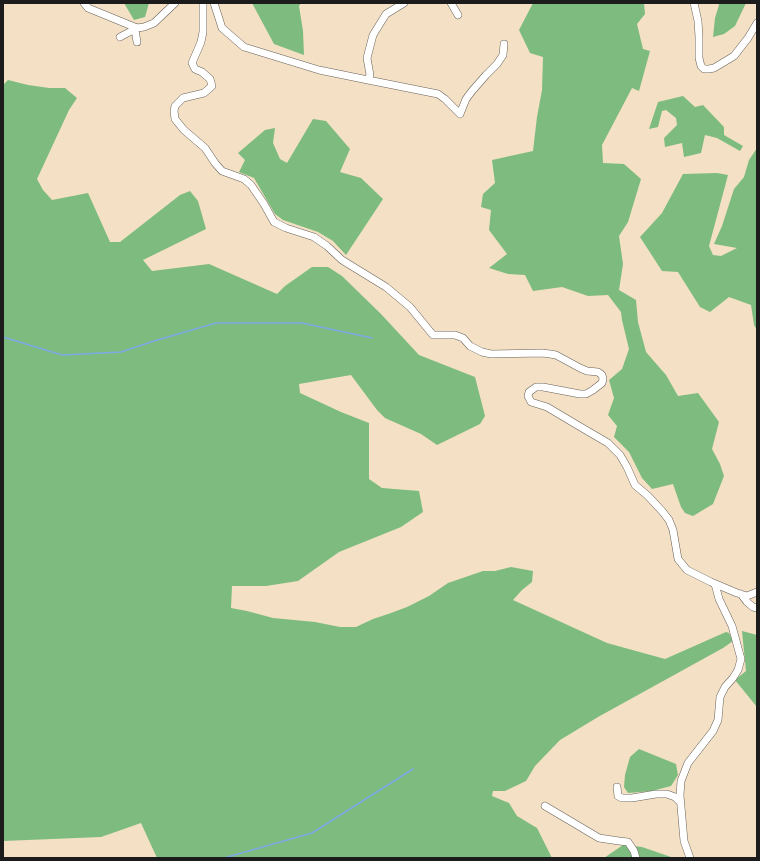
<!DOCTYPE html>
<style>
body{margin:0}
#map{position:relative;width:760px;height:861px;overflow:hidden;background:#f3e0c5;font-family:"IM FELL DW Pica",serif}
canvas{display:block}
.frame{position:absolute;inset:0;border:4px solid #1c1c1c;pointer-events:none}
</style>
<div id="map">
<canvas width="760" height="861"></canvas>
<div class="frame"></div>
</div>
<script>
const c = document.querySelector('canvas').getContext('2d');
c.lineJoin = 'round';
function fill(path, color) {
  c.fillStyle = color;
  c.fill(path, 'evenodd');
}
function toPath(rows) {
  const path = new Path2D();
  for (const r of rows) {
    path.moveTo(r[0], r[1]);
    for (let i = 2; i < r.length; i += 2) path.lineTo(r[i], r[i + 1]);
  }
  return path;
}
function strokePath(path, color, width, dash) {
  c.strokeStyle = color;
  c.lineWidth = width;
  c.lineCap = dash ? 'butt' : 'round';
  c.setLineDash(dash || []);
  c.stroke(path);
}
fill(toPath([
 [124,3,149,3,145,17,134,20],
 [252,3,301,3,299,6,303,31,304,55,274,44],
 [533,3,644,3,645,14,637,24,643,49,650,51,639,91,632,88,602,145,603,163,624,164,641,179,628,222,619,236,623,264,619,290,636,300,638,322,646,352,666,375,678,396,698,393,719,422,712,449,720,464,724,476,713,504,693,516,685,513,681,507,673,484,652,489,642,478,629,452,614,437,617,426,608,415,614,398,609,380,622,369,629,349,622,320,621,312,608,295,588,296,562,287,533,291,525,275,508,274,489,268,507,254,489,230,491,210,481,207,483,194,495,183,492,160,533,151,537,117,542,90,543,57,530,53,519,30],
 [718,3,746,3,735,26,724,34,713,37,715,18,719,5],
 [8,80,28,85,49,88,65,88,77,98,69,110,37,179,43,190,52,200,88,193,110,242,120,242,180,195,190,191,198,201,206,229,143,260,152,271,209,264,277,294,285,286,312,267,328,267,342,276,381,314,419,355,475,377,485,416,480,424,437,445,421,434,385,418,377,410,351,375,299,384,300,393,341,412,369,423,369,479,382,488,419,491,423,512,401,527,339,552,298,581,266,586,232,586,231,608,247,611,273,618,315,622,340,627,356,627,373,619,391,613,407,607,429,596,448,583,483,571,495,571,511,567,533,571,532,582,522,590,513,600,607,643,665,659,726,632,729,633,733,641,723,648,598,717,560,740,535,766,526,781,505,791,493,791,492,796,509,803,517,816,537,828,552,858,157,858,141,823,101,837,3,841,3,85],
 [683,96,695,107,703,105,724,127,724,135,743,146,740,151,717,138,705,135,701,153,684,157,682,143,665,147,664,138,677,125,676,118,666,110,662,111,658,127,649,129,658,102],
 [313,119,326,121,350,149,340,172,361,178,383,199,346,255,333,241,318,232,283,220,275,214,254,178,239,172,245,160,238,153,265,130,275,128,273,143,280,159,287,163],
 [757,148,757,330,754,325,751,305,729,297,710,312,700,307,678,272,662,271,640,237,662,213,683,174,717,173,728,175,709,246,713,255,721,256,737,248,714,244,722,226,734,189,744,177,749,160],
 [742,631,757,635,757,707,735,680,746,671],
 [639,749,676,764,678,775,671,786,652,791,628,793,624,787,625,775,630,757],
 [623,845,642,847,674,858,604,858]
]), '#7dbc7e');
strokePath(toPath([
 [3,337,62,355,121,352,154,341,216,323,302,323,372,338],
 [224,858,312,833,413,769]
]), '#7dabe6', 1.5);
const minor = toPath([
 [84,3,88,8,137,28,144,27,154,23,175,3],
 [203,3,203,32,201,42,192,63,195,69,202,72,210,79,212,86,204,93,183,98,175,106,174,111,175,119,184,130,205,148,215,163,222,171,244,179,251,185,264,204,274,222,286,228,314,237,327,246,342,260,386,287,410,307,433,335,455,335,463,338,470,346,482,352,491,354,542,353,550,354,556,355,580,368,587,371,598,372,602,375,603,379,602,383,593,390,586,394,580,394,543,387,536,387,529,392,528,396,531,402,547,407,584,429,608,443,620,455,627,467,635,485,648,496,662,511,669,520,673,530,678,559,687,570,711,582,737,593,747,596,757,592],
 [214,3,222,28,244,47,319,70,368,80,370,75,367,58,373,35,386,14,404,3],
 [451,3,458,15],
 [694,3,698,21,699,37,699,58,701,66,704,69,709,69,714,68,734,56,748,38,757,23],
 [135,29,137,42],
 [120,37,137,28],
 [368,80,438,94,445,99,460,114,466,99,472,91,486,75,497,64,503,55,504,44],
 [741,594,747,602,753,607,757,608],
 [617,787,618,796,622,798,632,798,656,794,667,794,675,797,680,802],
 [545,806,599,838,619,841,628,842,634,851,636,858],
 [690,858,684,841,680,795,681,781,688,763,713,731,718,720,720,697,725,687,733,678,738,670,741,659,732,626,719,599,715,584]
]);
strokePath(minor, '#676157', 8);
strokePath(minor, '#fff', 7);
</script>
